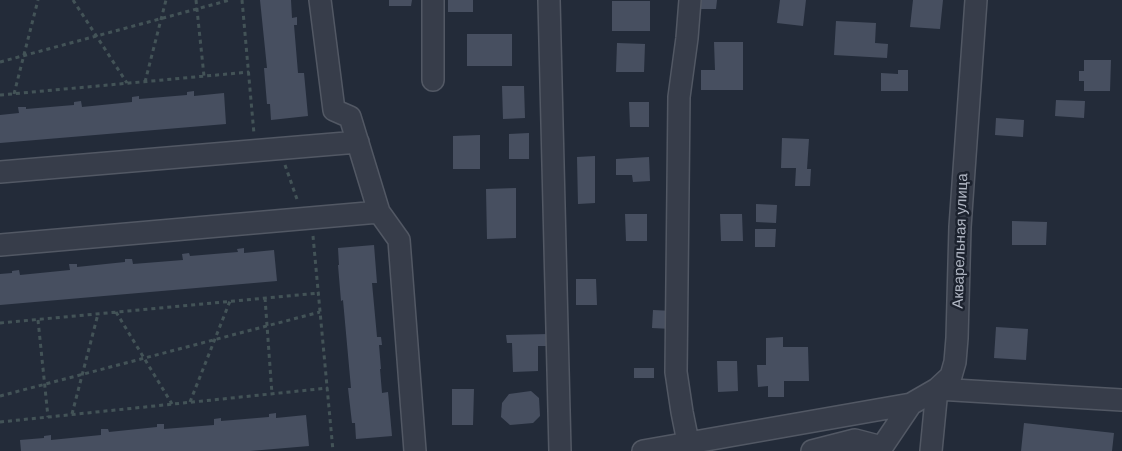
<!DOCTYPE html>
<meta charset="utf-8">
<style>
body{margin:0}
canvas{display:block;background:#232b39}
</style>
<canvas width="1122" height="451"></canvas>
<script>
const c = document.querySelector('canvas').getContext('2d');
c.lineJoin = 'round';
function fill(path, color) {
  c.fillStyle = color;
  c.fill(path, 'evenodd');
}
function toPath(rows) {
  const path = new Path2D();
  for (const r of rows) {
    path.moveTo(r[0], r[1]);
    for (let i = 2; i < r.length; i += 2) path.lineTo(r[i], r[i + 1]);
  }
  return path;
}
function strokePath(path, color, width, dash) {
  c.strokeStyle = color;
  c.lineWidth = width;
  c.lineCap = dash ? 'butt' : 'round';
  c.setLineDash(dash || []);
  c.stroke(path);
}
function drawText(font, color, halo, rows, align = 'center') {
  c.font = font + ' "DM Sans",sans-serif';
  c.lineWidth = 5;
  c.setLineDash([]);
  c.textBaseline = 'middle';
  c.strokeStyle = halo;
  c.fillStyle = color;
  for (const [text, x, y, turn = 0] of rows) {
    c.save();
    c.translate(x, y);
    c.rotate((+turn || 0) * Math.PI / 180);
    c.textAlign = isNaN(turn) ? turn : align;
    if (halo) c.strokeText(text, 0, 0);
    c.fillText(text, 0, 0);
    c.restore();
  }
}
fill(toPath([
 [260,0,291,0,292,18,297,17,297,25,294,25,298,73,304,73,308,116,271,120,270,104,267,104,264,68,267,68],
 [389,0,412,0,411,6,389,6],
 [448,0,473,0,473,12,448,12],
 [699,0,717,0,716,9,698,9],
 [780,0,806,0,803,26,777,23],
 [913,0,943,0,940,29,910,27],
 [612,1,650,1,650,31,612,31],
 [836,21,876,23,875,43,888,44,887,58,834,55],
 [467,34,512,34,512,66,467,66],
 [714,42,743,42,743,90,701,90,701,70,715,70],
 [617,43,645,44,644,72,616,72],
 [1084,60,1111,60,1110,91,1084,91,1084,81,1079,81,1079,71,1084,71],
 [898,70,908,70,908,91,881,91,881,73,898,74],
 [502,86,524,86,525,118,503,119],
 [194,91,194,96,224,93,226,124,0,143,0,115,19,113,18,107,26,107,26,109,74,105,74,102,81,101,82,107,132,102,132,97,139,96,139,99,187,95,187,92],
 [1056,100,1085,101,1084,118,1055,116],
 [629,102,649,102,649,127,630,127],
 [996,118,1024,120,1023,137,995,135],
 [529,133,529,159,509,159,509,134],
 [480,135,480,169,453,169,453,136],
 [782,138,809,139,807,169,811,169,810,186,795,186,796,168,781,168],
 [595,156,595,203,578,204,577,157],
 [649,157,650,181,633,182,632,175,616,175,616,159],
 [516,188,516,238,487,239,486,189],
 [756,204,777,205,776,223,756,222],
 [625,214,647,214,647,241,626,241],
 [720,214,742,214,743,241,721,241],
 [1012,221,1047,222,1046,245,1012,245],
 [755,229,776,229,775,247,755,247],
 [374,245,377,283,372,283,377,337,381,337,382,345,379,345,381,369,380,369,382,393,388,392,392,436,356,439,355,423,352,423,348,388,351,388,343,300,341,301,338,265,339,265,338,248],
 [244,248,244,253,274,250,277,281,0,305,0,274,12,273,12,271,19,270,20,275,70,270,69,264,77,264,77,267,125,262,125,259,132,259,133,264,183,260,182,254,189,253,190,256,238,252,237,249],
 [576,279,596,279,597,305,576,305],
 [653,310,673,311,672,329,652,328],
 [996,327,1028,329,1026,360,994,358],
 [549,334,549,346,538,346,538,371,513,372,512,343,507,343,506,335],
 [783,337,783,347,808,347,809,381,784,381,784,397,768,397,768,386,758,387,757,365,766,365,766,338],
 [717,361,737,361,738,391,718,392],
 [634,368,654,368,654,378,634,378],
 [452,389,474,389,473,425,452,425],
 [531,391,539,398,540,416,533,423,510,425,501,417,502,403,509,394],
 [276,413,276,418,306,415,309,446,250,451,21,451,20,440,44,438,44,436,51,435,51,440,101,435,101,429,108,429,109,432,157,427,157,424,164,424,164,429,214,425,214,419,221,418,221,421,269,417,269,414],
 [1024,423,1114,433,1112,451,1021,451]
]), '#474f60');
const minor = toPath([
 [320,0,334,110,350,117,379,212],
 [433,0,433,80],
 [549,0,560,451],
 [0,172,358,142],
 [0,245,379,212,399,240,415,451],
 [688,442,682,412,676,372,679,97,687,38,690,0],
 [882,447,911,404,937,389,951,376,955,362,957,338,960,227,976,0],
 [643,451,911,404],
 [812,451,855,440,882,447],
 [931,451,937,389,1122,400]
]);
strokePath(minor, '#525864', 24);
strokePath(toPath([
 [73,0,127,83],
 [196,0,204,76],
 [242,0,254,134],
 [0,62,230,0],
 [145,82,166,0],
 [14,94,38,0],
 [0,95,249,72],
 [285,165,298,202],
 [313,236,333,451],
 [265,298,272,394],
 [116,312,172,404],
 [38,320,48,417],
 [0,323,319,293],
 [0,396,320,312],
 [190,402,230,301],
 [72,414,98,314],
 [0,422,328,388]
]), '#435357', 3, [4, 4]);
strokePath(minor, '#373d4a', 21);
drawText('15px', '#b2b8c5', '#1c222e', [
 ["Акварельная улица",961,241,-88]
]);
</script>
